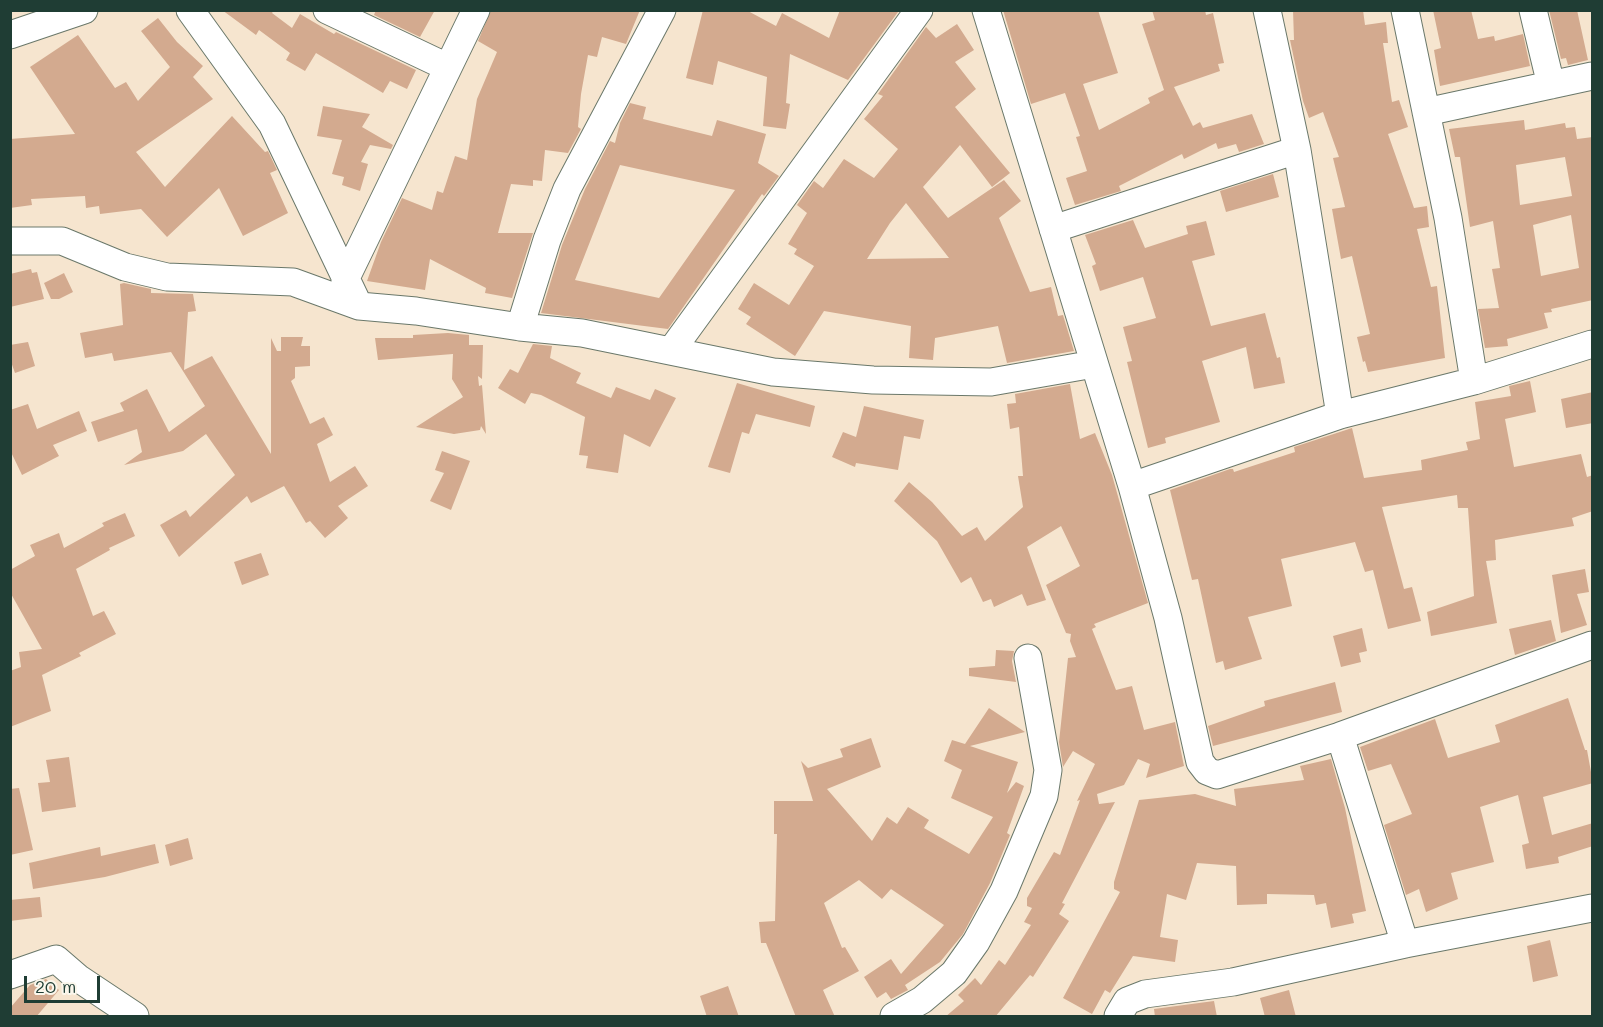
<!DOCTYPE html>
<style>
body{margin:0}
#map{position:relative;width:1603px;height:1027px;overflow:hidden;background:#f6e5cf;font-family:Mali,sans-serif}
canvas{display:block}
.frame{position:absolute;inset:0;border:12px solid #1f3d34;pointer-events:none}
.scale{position:absolute;left:24px;top:976px;width:76px;height:27px;box-sizing:border-box;border:3px solid #1f3d34;border-top:0;padding-left:8px;font-size:18px;line-height:21px;white-space:nowrap;color:#1f3d34;-webkit-text-stroke:4px #fbf7ec;paint-order:stroke}
</style>
<div id="map">
<canvas width="1603" height="1027"></canvas>
<div class="frame"></div>
<div class="scale">20 m</div>
</div>
<script>
const c = document.querySelector('canvas').getContext('2d');
c.lineJoin = 'round';
function fill(path, color) {
  c.fillStyle = color;
  c.fill(path, 'evenodd');
}
function toPath(rows) {
  const path = new Path2D();
  for (const r of rows) {
    path.moveTo(r[0], r[1]);
    for (let i = 2; i < r.length; i += 2) path.lineTo(r[i], r[i + 1]);
  }
  return path;
}
function strokePath(path, color, width, dash) {
  c.strokeStyle = color;
  c.lineWidth = width;
  c.lineCap = dash ? 'butt' : 'round';
  c.setLineDash(dash || []);
  c.stroke(path);
}
fill(toPath([
 [222,10,274,10,272,13,292,28,300,14,334,34,336,32,416,70,407,89,390,81,383,93,316,53,305,71,286,60,290,53,259,30,256,35],
 [376,10,435,10,420,37,374,15],
 [491,10,640,10,626,44,602,37,597,57,588,55,581,94,578,127,581,129,568,153,545,150,542,181,533,180,533,186,511,184,498,233,533,233,512,298,485,293,486,288,430,259,425,290,367,281,381,242,402,198,432,210,437,191,443,193,455,156,467,160,477,99,497,52,478,41],
 [703,10,746,10,776,26,782,13,829,38,840,10,898,12,848,80,790,54,786,103,790,104,786,129,763,126,767,77,718,61,713,85,686,78],
 [1003,10,1098,10,1118,73,1083,84,1099,130,1150,103,1148,98,1164,90,1142,24,1155,20,1152,10,1205,10,1206,15,1213,13,1224,63,1218,64,1220,71,1174,87,1193,126,1200,122,1203,128,1252,114,1264,144,1239,152,1236,144,1218,149,1216,143,1184,159,1182,154,1119,186,1121,191,1075,205,1066,178,1087,171,1076,137,1080,136,1065,93,1031,104],
 [1293,10,1363,10,1365,25,1386,22,1388,43,1383,43,1392,102,1399,100,1408,127,1388,134,1414,208,1427,206,1429,227,1417,229,1431,287,1437,286,1445,358,1368,372,1365,361,1363,362,1357,337,1370,334,1352,256,1341,259,1332,209,1345,207,1333,158,1339,157,1323,112,1309,118,1303,101,1290,40,1294,40],
 [1433,10,1471,10,1478,39,1494,36,1495,41,1523,34,1530,66,1440,86,1434,50,1441,48],
 [1549,10,1577,10,1588,60,1568,65,1566,58,1561,59],
 [158,18,177,42,203,66,193,77,213,99,136,152,165,187,232,116,265,152,268,151,277,170,270,173,288,213,243,236,219,188,167,237,141,209,100,214,99,206,86,208,85,196,31,199,32,205,10,208,10,139,75,134,30,67,78,35,115,88,126,82,138,101,170,67,141,31],
 [957,24,974,50,955,62,976,89,955,107,1010,173,992,187,960,145,923,187,948,218,1004,180,1021,201,999,218,1030,292,1051,287,1058,316,1063,315,1074,351,1007,363,998,326,935,338,933,360,909,358,911,326,824,311,795,356,746,324,751,317,738,309,754,283,789,305,814,266,794,254,797,249,788,244,807,213,797,205,814,181,823,188,844,159,874,178,898,149,864,119,883,96,878,94,926,27,936,38],
 [906,203,949,258,867,259,890,223],
 [630,103,646,107,643,119,712,136,717,120,766,134,758,163,779,176,764,196,762,194,668,329,541,313,562,245,585,189,610,141,615,143,620,123],
 [620,165,735,190,659,298,575,280],
 [323,106,370,114,362,127,393,145,391,149,370,145,361,162,368,164,360,191,342,185,344,177,332,174,342,140,317,136],
 [1524,120,1525,130,1565,123,1566,128,1575,127,1577,139,1593,137,1593,300,1551,309,1552,312,1544,313,1548,328,1507,339,1508,346,1485,348,1478,309,1499,308,1492,269,1500,268,1493,221,1470,227,1460,157,1455,157,1449,129],
 [1565,157,1572,196,1520,205,1516,165],
 [1571,215,1579,268,1541,276,1533,225],
 [1273,174,1279,197,1226,212,1220,191],
 [1133,220,1145,248,1188,234,1186,226,1206,221,1215,255,1192,261,1211,326,1265,313,1277,358,1280,357,1285,383,1254,389,1246,347,1202,361,1220,422,1165,438,1166,443,1148,448,1127,362,1132,361,1123,327,1156,318,1143,277,1100,291,1092,266,1096,264,1085,235],
 [31,269,32,273,37,272,44,299,10,307,10,274],
 [64,273,73,292,59,299,51,299,44,283],
 [124,283,151,289,151,293,193,294,196,311,188,312,184,370,212,356,271,454,271,338,277,351,281,351,281,337,303,337,301,346,310,346,310,366,295,367,295,378,291,381,310,424,324,417,333,435,317,444,330,482,355,466,368,486,338,506,348,518,325,538,310,521,306,523,284,486,251,503,247,496,179,557,160,525,186,510,190,517,235,475,206,434,183,451,124,465,142,452,137,429,98,442,91,422,124,411,120,403,147,389,169,432,205,406,171,352,114,361,112,353,85,358,80,333,123,325,120,284],
 [448,333,469,335,469,345,483,345,482,379,478,376,479,386,482,385,486,434,481,426,480,430,454,434,416,427,463,397,452,379,453,354,378,360,375,338,413,338,413,335],
 [28,342,35,366,15,373,10,359,10,345],
 [533,344,552,346,550,358,581,373,576,383,611,398,616,387,650,400,655,389,676,398,650,447,624,434,618,473,586,468,588,456,579,455,585,417,541,395,531,393,525,404,498,388,510,369,518,373],
 [1530,381,1536,412,1505,419,1514,467,1581,454,1587,477,1593,475,1593,511,1572,518,1574,526,1495,540,1496,560,1486,561,1497,623,1431,636,1427,612,1474,596,1468,508,1458,508,1457,495,1382,507,1404,589,1412,587,1421,621,1388,629,1373,570,1365,572,1355,542,1281,559,1292,606,1248,617,1262,659,1225,670,1223,661,1216,663,1198,579,1192,580,1170,490,1230,469,1233,469,1234,472,1295,452,1294,447,1352,428,1364,478,1422,470,1421,460,1468,450,1466,442,1480,439,1475,402,1511,396,1509,386],
 [737,383,815,406,810,427,756,414,749,434,742,432,730,473,708,467],
 [1070,384,1080,439,1095,433,1112,475,1148,603,1094,624,1096,627,1092,629,1116,690,1132,686,1144,730,1175,722,1184,766,1146,778,1150,764,1138,759,1124,785,1097,794,1099,804,1115,802,1062,903,1065,904,1059,914,1069,921,1033,977,1030,975,995,1017,945,1017,964,1001,958,995,975,978,981,985,999,960,1005,965,1031,925,1024,922,1032,908,1027,906,1027,898,1054,852,1060,855,1080,800,1077,801,1095,764,1073,751,1063,767,1059,742,1068,658,1076,657,1070,641,1071,634,1066,633,1046,585,1080,566,1061,526,1027,547,1046,600,1027,606,1022,594,994,607,991,599,983,602,971,577,961,583,937,541,894,501,909,482,932,502,962,536,977,527,985,541,1023,507,1018,476,1023,476,1019,427,1010,429,1007,404,1016,403,1015,394],
 [1593,392,1593,423,1566,428,1561,399],
 [28,404,37,429,79,411,87,431,53,445,59,456,22,475,10,450,10,410],
 [864,406,924,420,920,439,904,436,898,470,856,463,855,467,832,457,843,432,856,437],
 [442,451,470,461,451,510,430,501,444,473,435,470],
 [125,513,135,536,109,548,110,550,76,569,93,616,104,611,116,634,79,653,81,656,42,675,51,711,10,727,10,671,21,667,19,652,42,649,10,592,10,570,35,556,30,545,59,533,64,548,104,526,102,523],
 [261,553,269,575,242,585,234,562],
 [1585,569,1589,592,1577,594,1587,625,1561,633,1552,575],
 [1551,620,1556,641,1515,655,1509,629],
 [1362,628,1367,651,1359,653,1361,662,1341,667,1333,636],
 [996,650,1014,651,1012,661,1016,682,969,676,969,668,995,666],
 [1335,682,1342,712,1213,746,1208,726,1265,706,1264,701],
 [1568,698,1585,750,1587,750,1593,783,1543,797,1552,835,1593,823,1593,846,1558,857,1559,863,1526,869,1522,845,1529,843,1518,795,1480,807,1494,862,1451,873,1458,899,1426,912,1419,889,1406,895,1384,825,1412,814,1391,764,1368,771,1360,747,1435,719,1448,758,1500,742,1495,725],
 [989,708,1025,732,970,746,1018,762,1007,793,1016,782,1024,786,1007,833,1010,835,990,883,963,934,940,962,905,985,908,990,891,999,886,992,877,998,864,977,891,959,901,974,944,925,891,889,882,899,859,880,824,903,842,948,845,947,859,971,823,990,835,1017,796,1017,766,943,761,943,759,922,775,921,777,834,774,834,774,801,813,801,801,761,808,768,843,757,840,749,871,738,881,767,827,789,872,841,887,817,897,824,908,807,929,820,924,828,969,854,993,817,951,798,962,770,944,761,952,740,965,744],
 [69,757,76,807,42,812,38,783,50,782,46,760],
 [1331,759,1345,808,1366,911,1352,914,1354,923,1331,928,1326,903,1316,905,1314,895,1267,894,1267,904,1237,905,1236,866,1197,863,1186,900,1167,894,1160,937,1178,940,1175,962,1133,956,1110,993,1105,990,1092,1014,1063,998,1120,892,1114,889,1114,882,1139,800,1195,794,1236,806,1234,789,1304,780,1300,766],
 [19,788,33,850,10,855,10,789],
 [188,838,193,859,170,866,165,845],
 [155,844,159,863,105,877,33,889,29,863,100,847,101,856],
 [40,897,42,917,10,921,10,900],
 [1550,940,1558,976,1533,982,1527,946],
 [46,979,59,990,36,1017,10,1017,10,1008,30,985],
 [728,986,739,1017,707,1017,700,996],
 [1289,990,1296,1017,1265,1017,1260,998],
 [1214,1001,1217,1017,1155,1017,1154,1009]
]), '#d3aa8f');
const street = toPath([
 [190,10,272,124,359,306],
 [327,10,447,67],
 [986,10,1132,486,1168,618,1200,762,1207,771,1217,775,1340,736,1405,944],
 [1267,10,1297,150,1340,415],
 [1405,10,1448,218,1474,381],
 [1533,10,1551,85],
 [10,35,84,10],
 [1426,112,1592,76],
 [1053,229,1297,150],
 [10,241,62,241,125,267,167,277,293,282,359,306,416,311,520,327,582,333,773,372,873,380,991,382,1094,364],
 [345,280,476,10],
 [520,327,547,240,567,189,662,10],
 [671,351,919,10],
 [1132,486,1340,415,1474,381,1592,344],
 [1340,736,1592,645],
 [10,975,56,959,78,978,135,1016],
 [894,1016,922,1000,954,973,976,942,1004,891,1044,796,1048,770,1028,658],
 [1118,1016,1127,1001,1145,994,1233,982,1405,944,1592,908]
]);
strokePath(street, '#6a786a', 29);
strokePath(street, '#fff', 27);
</script>
